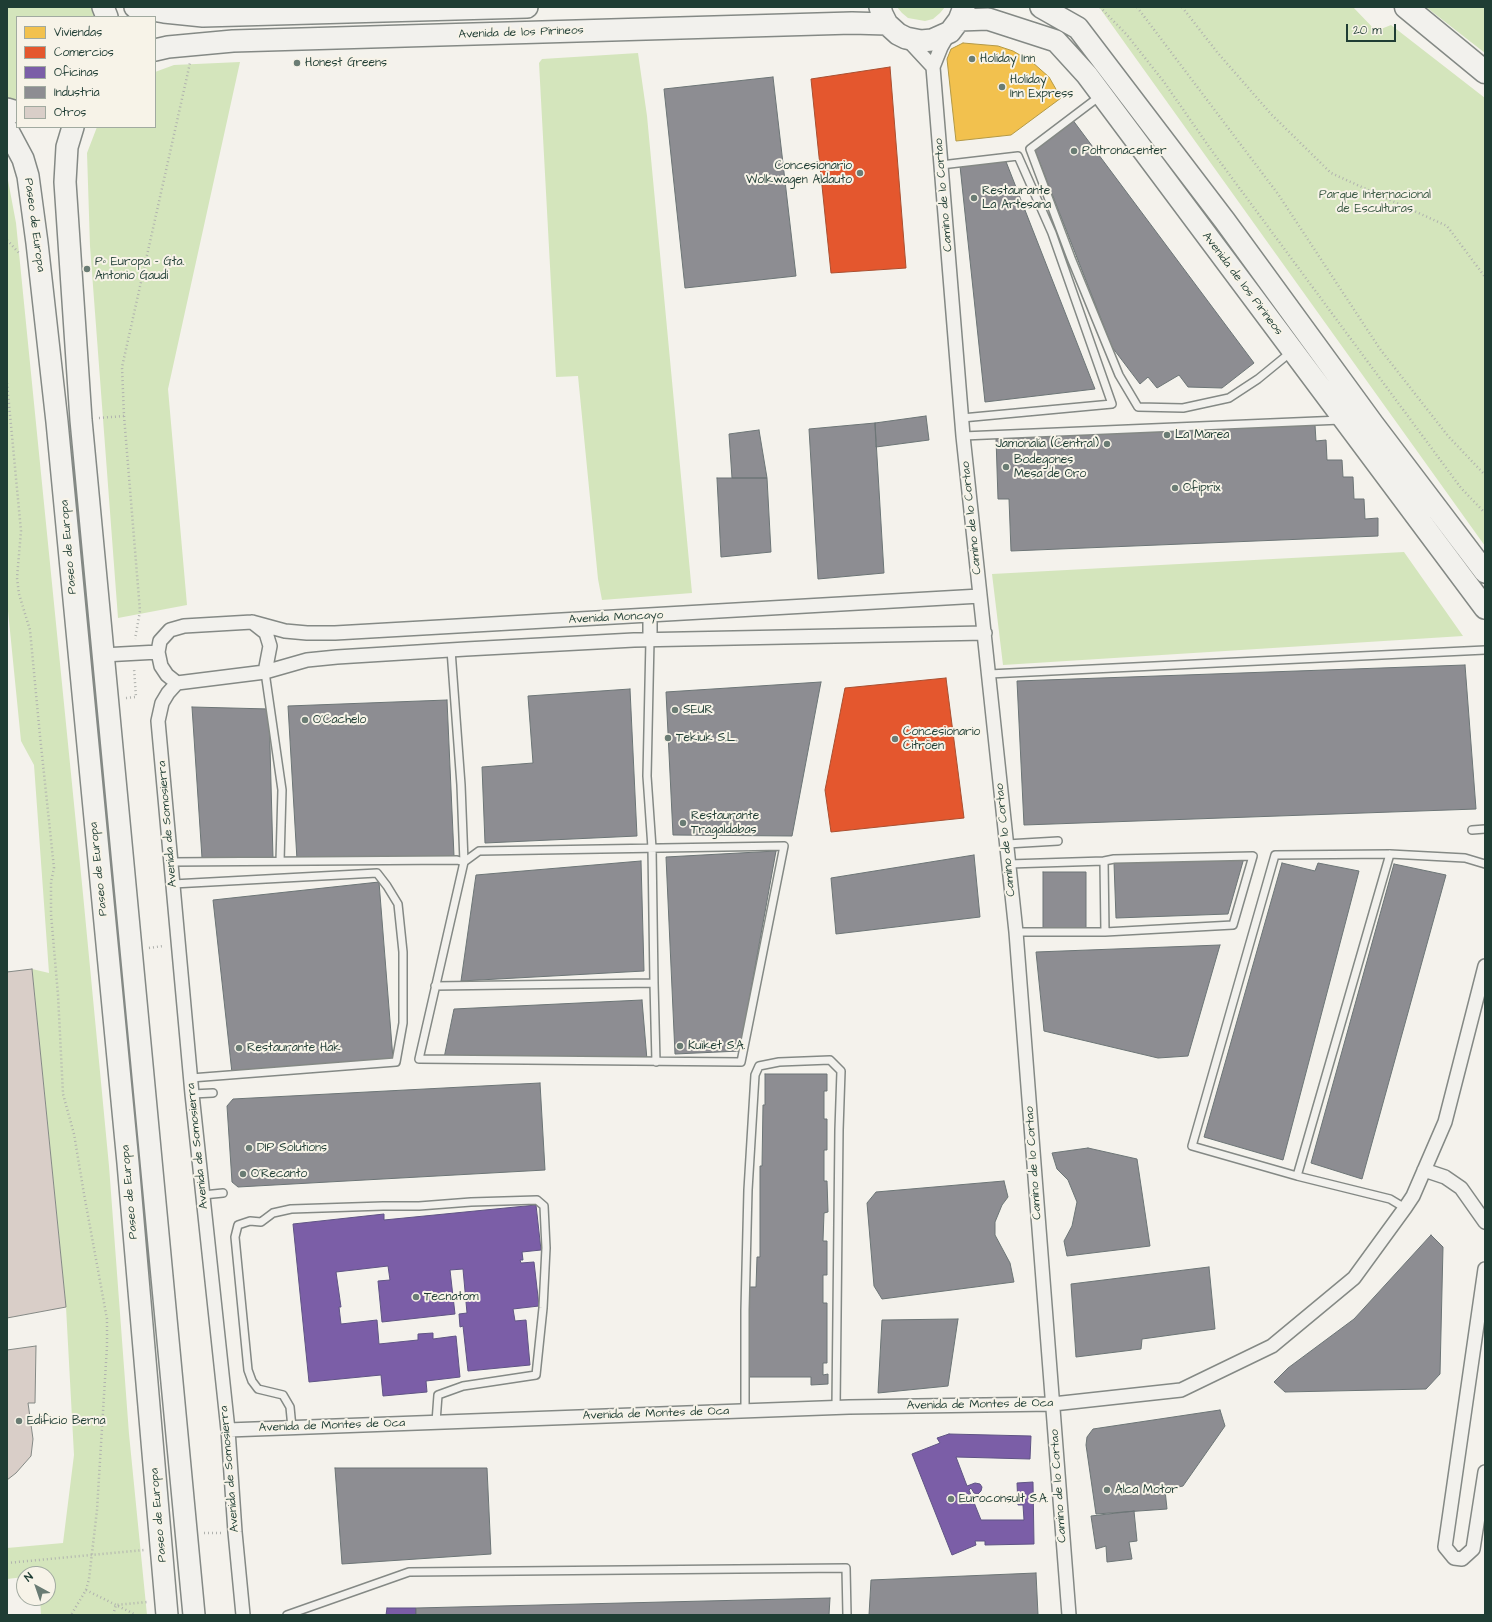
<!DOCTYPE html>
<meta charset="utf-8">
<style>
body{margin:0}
#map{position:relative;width:1492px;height:1622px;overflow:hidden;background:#f4f2ec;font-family:"Architects Daughter",sans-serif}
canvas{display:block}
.frame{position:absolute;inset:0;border:8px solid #1f3d34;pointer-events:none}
.legend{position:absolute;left:16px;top:16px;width:140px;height:112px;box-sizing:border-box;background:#f7f3e8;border:1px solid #a1aaa0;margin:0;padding:5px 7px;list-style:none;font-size:12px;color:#1f3d34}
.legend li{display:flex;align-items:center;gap:8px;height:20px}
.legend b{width:20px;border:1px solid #a1aaa0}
.north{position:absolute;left:16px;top:1566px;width:40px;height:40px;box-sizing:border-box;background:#f7f3e8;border:1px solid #a1aaa0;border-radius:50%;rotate:320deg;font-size:11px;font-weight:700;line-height:16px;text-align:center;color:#1f3d34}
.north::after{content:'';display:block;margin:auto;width:14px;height:18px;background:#6a7c74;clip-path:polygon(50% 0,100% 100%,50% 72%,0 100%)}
.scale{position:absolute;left:1346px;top:24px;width:50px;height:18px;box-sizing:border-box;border:2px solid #1f3d34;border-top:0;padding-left:5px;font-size:12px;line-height:14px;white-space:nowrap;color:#1f3d34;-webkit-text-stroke:3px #f7f3e8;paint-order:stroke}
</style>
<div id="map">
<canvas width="1492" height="1622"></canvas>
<div class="frame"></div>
<ul class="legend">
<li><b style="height:11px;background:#f2c14e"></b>Viviendas</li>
<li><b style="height:11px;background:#e4572e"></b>Comercios</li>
<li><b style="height:11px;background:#7b5ea7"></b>Oficinas</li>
<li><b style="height:11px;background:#8d8d92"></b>Industria</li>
<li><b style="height:11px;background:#d9cec8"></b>Otros</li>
</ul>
<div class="north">N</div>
<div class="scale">20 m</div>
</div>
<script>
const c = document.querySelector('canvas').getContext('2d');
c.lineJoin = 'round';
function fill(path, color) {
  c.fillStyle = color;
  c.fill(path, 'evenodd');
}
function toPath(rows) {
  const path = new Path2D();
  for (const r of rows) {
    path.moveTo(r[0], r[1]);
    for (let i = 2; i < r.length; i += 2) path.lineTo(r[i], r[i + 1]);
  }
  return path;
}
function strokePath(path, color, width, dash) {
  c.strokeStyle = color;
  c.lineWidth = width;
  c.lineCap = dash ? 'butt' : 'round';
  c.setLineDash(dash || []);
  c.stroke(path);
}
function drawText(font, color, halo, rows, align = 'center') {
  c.font = font + ' "Architects Daughter",sans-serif';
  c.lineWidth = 4;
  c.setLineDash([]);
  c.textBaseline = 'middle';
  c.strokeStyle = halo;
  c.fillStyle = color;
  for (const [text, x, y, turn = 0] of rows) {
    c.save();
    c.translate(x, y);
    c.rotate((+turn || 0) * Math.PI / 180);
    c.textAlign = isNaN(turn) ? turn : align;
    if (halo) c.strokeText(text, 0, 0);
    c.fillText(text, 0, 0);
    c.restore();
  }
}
fill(toPath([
 [7,7,92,7,97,17,17,17,17,100,7,97],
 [897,7,945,7,940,13,933,19,925,21,908,18,902,13],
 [1099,7,1353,7,1376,31,1391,25,1485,98,1485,546],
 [1426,7,1485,7,1485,53],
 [638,53,647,116,692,593,602,600,598,579,578,376,556,377,539,63,542,59],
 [240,62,168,389,187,605,118,618,90,246,87,153,97,127,155,127,155,72,174,65],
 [7,175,16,223,83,894,109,1166,129,1434,147,1615,41,1615,40,1598,48,1598,48,1574,24,1574,24,1577,7,1579,7,1548,63,1543,74,1455,66,1307,32,969,49,973,34,765,21,741,7,601],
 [1404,552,1463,636,1003,665,992,574]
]), '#d4e5bc');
const homes = toPath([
 [963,43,998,46,1013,51,1032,62,1049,77,1061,98,1011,135,956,141,947,59,951,49,963,43]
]);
fill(homes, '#f2c14e');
strokePath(homes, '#b39946', 1);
const shops = toPath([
 [890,67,906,268,831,273,811,79,890,67],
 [946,678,964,818,831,832,825,790,845,688,946,678]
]);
fill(shops, '#e4572e');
strokePath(shops, '#a94f30', 1);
const offices = toPath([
 [536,1205,541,1250,522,1252,523,1260,520,1260,521,1263,534,1262,539,1306,513,1309,515,1321,526,1320,530,1365,468,1371,463,1326,460,1327,459,1314,467,1313,463,1269,450,1270,455,1314,382,1322,378,1281,390,1280,388,1266,336,1272,341,1307,339,1307,341,1324,377,1320,379,1344,418,1340,418,1334,433,1333,433,1339,456,1336,460,1377,426,1381,427,1392,383,1396,381,1375,309,1382,293,1224,384,1214,384,1220,536,1205],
 [949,1434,1031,1436,1030,1459,956,1457,967,1486,975,1483,980,1484,982,1487,981,1491,978,1494,974,1493,971,1488,969,1490,981,1520,1024,1520,1023,1505,1018,1505,1017,1483,1033,1482,1034,1544,985,1545,985,1541,975,1541,976,1545,952,1555,912,1454,940,1443,937,1438,949,1434],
 [387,1608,416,1608,416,1615,379,1615,386,1615,387,1608]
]);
fill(offices, '#7b5ea7');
strokePath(offices, '#5f5484', 1);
const industry = toPath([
 [773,77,796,276,685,288,664,89,773,77],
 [1072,119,1254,363,1222,388,1188,387,1179,375,1157,388,1148,377,1140,384,1112,347,1034,148,1072,119],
 [1005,159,1095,389,985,402,960,166,1005,159],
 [926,416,929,440,876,447,875,423,926,416],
 [875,423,884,573,818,579,809,429,875,423],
 [1315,425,1316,441,1326,440,1327,460,1342,460,1343,477,1353,477,1354,499,1364,499,1365,519,1378,518,1378,536,1011,551,1009,499,998,499,996,438,1315,425],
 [759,430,767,478,732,478,729,434,759,430],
 [717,478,767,478,771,552,721,557,717,478],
 [1465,665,1476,809,1024,825,1017,681,1465,665],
 [821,682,792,836,673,835,666,692,821,682],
 [630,689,637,836,485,843,482,767,533,763,528,696,630,689],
 [447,700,454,856,297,860,288,706,447,700],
 [192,707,269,709,273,858,202,858,192,707],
 [776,851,740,1051,675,1054,666,857,776,851],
 [974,855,980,917,836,934,831,878,974,855],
 [1244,858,1228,914,1116,918,1114,863,1244,858],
 [641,861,644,971,461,981,476,875,641,861],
 [1282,863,1315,871,1318,863,1359,871,1283,1160,1204,1137,1282,863],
 [1394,864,1446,875,1362,1179,1311,1163,1394,864],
 [1043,872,1086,872,1086,929,1043,929,1043,872],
 [379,882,393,1059,232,1073,213,900,379,882],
 [1220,945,1188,1056,1158,1058,1044,1031,1036,952,1220,945],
 [642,1000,647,1060,444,1058,454,1009,642,1000],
 [765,1074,827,1074,827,1091,824,1091,824,1119,827,1119,827,1150,824,1150,824,1181,827,1181,828,1212,824,1213,823,1241,827,1241,827,1275,823,1275,823,1303,827,1303,827,1363,823,1363,823,1375,828,1374,828,1384,811,1385,811,1377,748,1377,749,1287,756,1287,757,1257,760,1257,760,1166,762,1166,763,1105,765,1105,765,1074],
 [540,1083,545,1170,238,1187,232,1182,227,1106,233,1099,540,1083],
 [1088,1148,1137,1159,1150,1246,1067,1256,1064,1241,1072,1226,1077,1202,1068,1180,1057,1169,1052,1153,1088,1148],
 [1004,1181,1008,1197,1002,1205,995,1222,995,1235,1010,1263,1014,1282,882,1299,874,1286,867,1203,876,1192,1004,1181],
 [1431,1235,1443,1247,1440,1374,1426,1389,1285,1392,1274,1382,1288,1368,1354,1319,1431,1235],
 [1209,1267,1215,1329,1142,1339,1141,1349,1076,1357,1071,1284,1209,1267],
 [958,1319,948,1386,878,1393,882,1320,958,1319],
 [1220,1410,1225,1426,1183,1486,1165,1490,1167,1509,1096,1514,1086,1445,1087,1437,1093,1429,1220,1410],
 [335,1468,487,1468,491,1554,342,1564,335,1468],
 [1134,1511,1137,1541,1129,1542,1132,1559,1107,1562,1106,1546,1096,1549,1091,1516,1134,1511],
 [1036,1573,1038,1615,869,1615,871,1580,1036,1573],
 [830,1598,829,1615,416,1615,416,1608,830,1598]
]);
fill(industry, '#8d8d92');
strokePath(industry, '#6c7576', 1);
const building = toPath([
 [32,969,66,1307,7,1318,7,972,32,969],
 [36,1346,35,1403,28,1403,33,1439,31,1456,16,1473,7,1480,7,1350,36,1346]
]);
fill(building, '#d9cec8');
strokePath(building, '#848985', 1);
const service = toPath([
 [1100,96,1030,149,1071,258,1119,375,1138,407,1183,408,1229,398,1258,379,1291,352],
 [941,165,1018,156,1052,233,1112,404,962,418],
 [963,436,1341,420],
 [451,650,461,785,464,862],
 [265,672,282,790,280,861],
 [989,674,1485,650],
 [1472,830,1485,829],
 [1007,844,1058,841],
 [171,862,457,860,464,862,419,1059,741,1062,784,846,479,851,464,862],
 [1009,864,1104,861,1105,932],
 [173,884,377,873,387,886,398,904,403,952,403,1023,396,1062,191,1078],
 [1016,932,1105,932,1233,925,1253,856,1114,859,1104,861],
 [654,983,656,1062],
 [435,986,654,983,652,848,647,776,650,640],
 [192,1094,213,1093],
 [1297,1176,1390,854],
 [203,1195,223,1193],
 [1405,1208,1390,1199,1297,1176,1192,1146,1275,855,1390,854,1465,858,1485,864],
 [745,1411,745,1310,748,1190,755,1075,759,1066,779,1062,830,1060,841,1071,839,1130,836,1407],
 [292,1428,290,1407,283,1395,258,1389,252,1381,248,1370,235,1237,238,1225,250,1221,261,1222,273,1213,291,1209,383,1206,419,1206,471,1202,537,1200,544,1206,546,1248,543,1308,536,1375,463,1386,438,1395,436,1422],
 [287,1615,409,1572,846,1568,847,1615]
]);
const minor = toPath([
 [949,33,941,47,933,67,963,436,1016,932,1069,1615],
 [907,39,933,67],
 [252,622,285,631,307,633,335,633,980,596],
 [252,622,266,633,270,646,265,672,177,683,167,675,161,666,158,652,160,641,170,630,184,626,252,622],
 [650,640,650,616],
 [103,655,158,652],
 [265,672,307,660,337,657,466,649,634,640,985,633],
 [177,683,168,693,162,703,158,721,192,1094,228,1430,235,1532,243,1615],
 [1424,1170,1445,1177,1461,1188,1485,1222],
 [1485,1269,1445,1547,1454,1558,1462,1559,1473,1549,1485,1472],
 [228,1430,849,1407,1053,1404,1181,1390,1272,1346,1354,1278,1405,1208,1413,1196,1445,1122,1485,966]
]);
const primary = toPath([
 [103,7,107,17],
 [135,7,164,12,203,16,527,7],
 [880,7,882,14,887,24,898,34,906,38,921,41,932,40,950,32,959,20,964,7],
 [1041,7,1078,28,1225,221,1373,424,1485,572],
 [959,20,988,19,1056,41,1087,75,1485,608],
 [155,50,168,47,233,41,852,23,887,24],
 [7,109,17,112],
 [73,127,67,147,65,182,81,420,194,1615],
 [7,129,23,159,28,176,37,243,57,422,128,1163,167,1615]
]);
const motorway = toPath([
 [1406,7,1485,72]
]);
strokePath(service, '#848985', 10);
strokePath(minor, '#848985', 16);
strokePath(primary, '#848985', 24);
strokePath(motorway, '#848985', 25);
strokePath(toPath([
 [1100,7,1127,35,1164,82,1212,151,1461,488,1485,513],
 [1137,7,1278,194,1380,349,1448,436,1485,475],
 [1182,7,1217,52,1271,114,1331,173,1447,226,1485,277],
 [7,240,19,253],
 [7,383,21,531,17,578,19,594,30,630,40,736,54,868,51,882,51,914,58,995,63,1094,74,1134,84,1194,107,1319,107,1346,97,1510,89,1579,86,1590,71,1615],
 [124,416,140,611,135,639],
 [99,418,124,416,122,367,190,63],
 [126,698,136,697,134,668],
 [149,948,163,946],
 [204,1533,221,1533],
 [7,1563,144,1550],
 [86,1590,136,1615],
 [113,1615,116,1605,147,1602]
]), '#b0b2ae', 2.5, [1, 3]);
strokePath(service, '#f2f1ed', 7);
strokePath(minor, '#f2f1ed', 13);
strokePath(primary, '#f2f1ed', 21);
strokePath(motorway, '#f2f1ed', 22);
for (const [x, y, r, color] of [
 [972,59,4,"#6a7c74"],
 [297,63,4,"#6a7c74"],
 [1002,87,4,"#6a7c74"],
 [1074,151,4,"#6a7c74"],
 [860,173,4,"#6a7c74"],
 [974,198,4,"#6a7c74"],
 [87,269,4,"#6a7c74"],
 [1167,435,4,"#6a7c74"],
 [1107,444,4,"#6a7c74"],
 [1006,467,4,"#6a7c74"],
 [1175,488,4,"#6a7c74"],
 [675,710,4,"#6a7c74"],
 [305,720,4,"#6a7c74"],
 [668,738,4,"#6a7c74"],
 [895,739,4,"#6a7c74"],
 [683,823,4,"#6a7c74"],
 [680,1046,4,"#6a7c74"],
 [239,1048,4,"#6a7c74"],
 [249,1148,4,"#6a7c74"],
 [243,1174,4,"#6a7c74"],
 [416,1297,4,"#6a7c74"],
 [19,1421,4,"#6a7c74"],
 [1107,1490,4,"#6a7c74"],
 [951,1499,4,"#6a7c74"]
]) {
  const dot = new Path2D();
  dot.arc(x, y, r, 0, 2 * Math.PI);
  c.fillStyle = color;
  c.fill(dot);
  strokePath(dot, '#f7f3e8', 1.5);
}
drawText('12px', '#1f3d34', '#f7f3e8', [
 ["Avenida de los Pirineos",521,33,-2],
 ["Camino de lo Cortao",944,195,-95],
 ["Paseo de Europa",34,225,82],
 ["Avenida de los Pirineos",1242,284,53],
 ["Camino de lo Cortao",972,518,-96],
 ["Paseo de Europa",69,547,-95],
 ["Avenida Moncayo",616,618,-3],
 ["Avenida de Somosierra",168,824,-95],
 ["Camino de lo Cortao",1006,840,-96],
 ["Paseo de Europa",99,869,-96],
 ["Avenida de Somosierra",198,1146,-96],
 ["Camino de lo Cortao",1034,1163,-94],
 ["Paseo de Europa",130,1192,-95],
 ["Avenida de Montes de Oca",980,1405,-1],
 ["Avenida de Montes de Oca",656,1414,-2],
 ["Avenida de Montes de Oca",332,1426,-2],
 ["Avenida de Somosierra",230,1469,-95],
 ["Camino de lo Cortao",1059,1486,-94],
 ["Paseo de Europa",159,1515,-95]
]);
drawText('12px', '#1f3d34', '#f7f3e8', [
 ["Holiday Inn",980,59],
 ["Honest Greens",305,63],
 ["Holiday",1010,80],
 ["Inn Express",1010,94],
 ["Poltronacenter",1082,151],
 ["Concesionario",852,166,"right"],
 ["Wolkwagen Aldauto",852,180,"right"],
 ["Restaurante",982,191],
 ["La Artesana",982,205],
 ["Pº Europa - Gta.",95,262],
 ["Antonio Gaudí",95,276],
 ["La Marea",1175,435],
 ["Jamonalia (Central)",1099,444,"right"],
 ["Bodegones",1014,460],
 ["Mesa de Oro",1014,474],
 ["Ofiprix",1183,488],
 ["SEUR",683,710],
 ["O'Cachelo",313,720],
 ["Concesionario",903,732],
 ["Citröen",903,746],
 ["Tekiuk S.L.",676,738],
 ["Restaurante",691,816],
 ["Tragaldabas",691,830],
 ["Kuiket S.A.",688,1046],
 ["Restaurante Hak",247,1048],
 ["DIP Solutions",257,1148],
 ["O'Recanto",251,1174],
 ["Tecnatom",424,1297],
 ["Edificio Berna",27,1421],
 ["Alca Motor",1115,1490],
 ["Euroconsult S.A.",959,1499]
], 'left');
drawText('12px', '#3e5c47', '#f7f3e8', [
 ["Parque Internacional",1375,195],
 ["de Esculturas",1375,209]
]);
</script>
